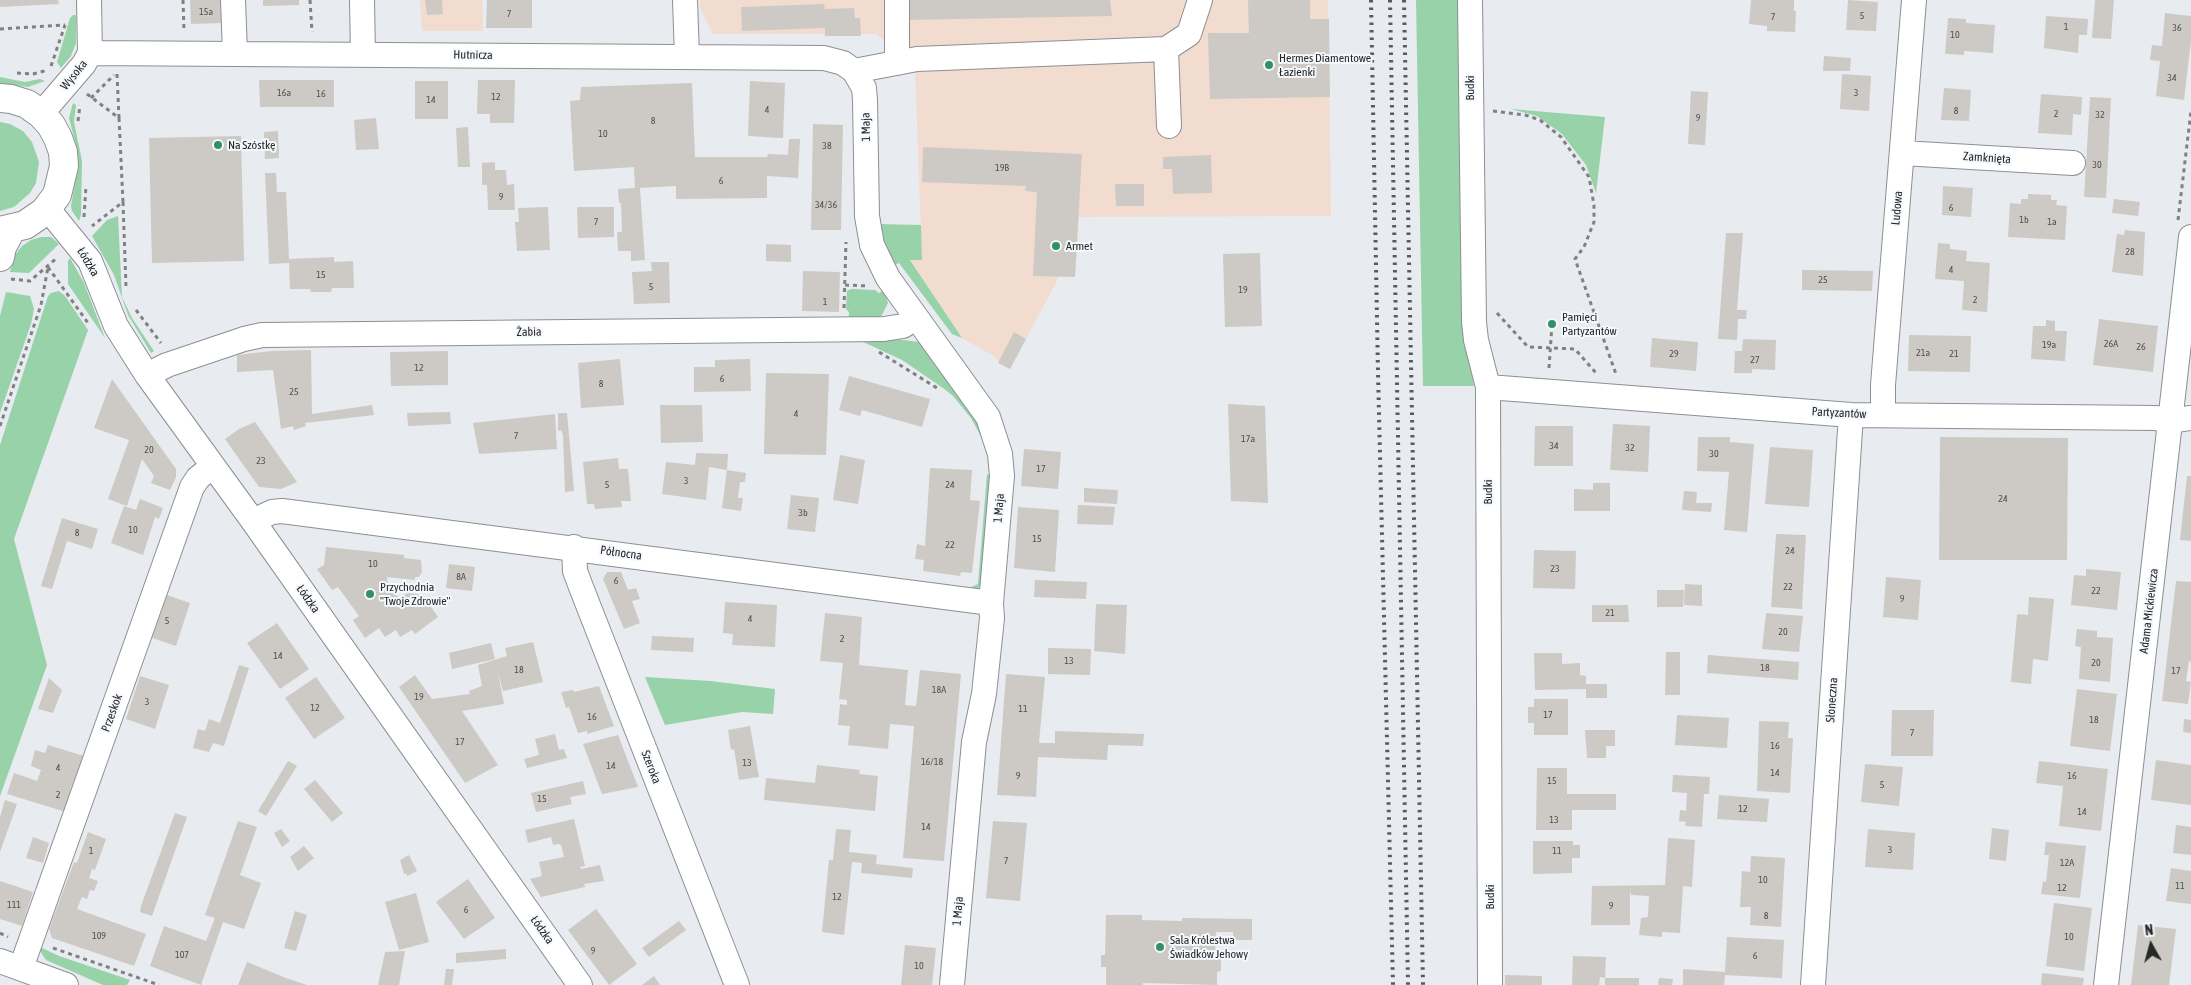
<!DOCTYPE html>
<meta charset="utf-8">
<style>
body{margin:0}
#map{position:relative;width:2191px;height:985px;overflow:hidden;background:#e8ebef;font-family:"Asap Condensed",sans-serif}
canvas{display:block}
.north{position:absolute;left:2126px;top:920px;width:50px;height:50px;-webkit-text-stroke:4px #f5f8fd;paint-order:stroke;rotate:353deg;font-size:14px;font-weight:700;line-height:20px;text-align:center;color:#262729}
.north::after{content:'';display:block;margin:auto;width:18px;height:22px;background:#262729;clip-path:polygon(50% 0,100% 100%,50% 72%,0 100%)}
</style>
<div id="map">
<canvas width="2191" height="985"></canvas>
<div class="north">N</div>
</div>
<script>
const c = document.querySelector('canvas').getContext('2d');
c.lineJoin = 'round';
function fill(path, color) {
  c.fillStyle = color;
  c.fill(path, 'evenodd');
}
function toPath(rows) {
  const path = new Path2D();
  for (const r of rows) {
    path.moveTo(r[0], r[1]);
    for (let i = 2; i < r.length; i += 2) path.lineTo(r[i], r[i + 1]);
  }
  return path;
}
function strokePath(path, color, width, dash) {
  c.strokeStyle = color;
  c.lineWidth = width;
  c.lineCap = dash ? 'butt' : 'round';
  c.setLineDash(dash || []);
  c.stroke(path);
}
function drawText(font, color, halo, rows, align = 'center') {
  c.font = font + ' "Asap Condensed",sans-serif';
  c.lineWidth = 4;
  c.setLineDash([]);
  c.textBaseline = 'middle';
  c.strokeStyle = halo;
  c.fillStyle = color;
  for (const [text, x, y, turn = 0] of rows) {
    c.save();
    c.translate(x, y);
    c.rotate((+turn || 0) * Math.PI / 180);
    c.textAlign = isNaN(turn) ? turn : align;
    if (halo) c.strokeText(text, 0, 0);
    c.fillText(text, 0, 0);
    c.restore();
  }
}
fill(toPath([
 [420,0,482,0,483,31,422,31],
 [700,0,1328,0,1331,216,1079,217,1075,277,1059,277,1010,369,992,355,962,338,910,259,922,259,915,69,877,34,713,34,700,8]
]), '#f2dccf');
fill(toPath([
 [1416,0,1459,0,1462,316,1474,386,1423,386],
 [73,15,76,15,76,43,71,56,61,68,57,62,70,18],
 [0,77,25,82,40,79,45,81,28,87,0,83],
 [73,103,76,105,74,122,82,161,81,215,79,221,72,211,71,206,78,166,75,141,69,118],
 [1511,109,1605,117,1596,193,1586,165,1562,134,1537,116],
 [0,122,10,124,23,131,32,142,39,162,36,183,30,193,14,207,0,211],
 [118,216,122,297,132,318,154,351,151,353,128,315,114,275,92,236,107,220],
 [878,224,921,225,922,260,910,260,962,338,952,334,899,263,895,265,886,252],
 [41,237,51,237,59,244,29,273,10,272,15,255,22,246,31,240],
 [70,258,84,283,105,338,68,284,68,261],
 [851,289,875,290,879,293,884,290,888,303,882,315,879,318,849,321,849,312,846,309,847,291],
 [59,291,65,296,88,330,14,539,47,665,0,796,0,445,48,296,51,293],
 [6,292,30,296,34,309,31,324,0,413,0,316],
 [895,339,919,342,973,411,989,452,986,452,985,444,971,418,953,396,943,388,902,360,859,340],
 [987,474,992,477,982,586,975,589,971,587,978,584],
 [645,677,710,681,775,689,773,714,742,712,665,725],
 [40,947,59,956,130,980,127,985,103,985,46,960,40,951]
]), '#97d2a9');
fill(toPath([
 [0,0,58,0,59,4,0,7],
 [190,0,221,0,222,23,191,24],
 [263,0,299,0,299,5,263,6],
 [425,0,442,0,443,14,427,15],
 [487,0,532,0,532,28,486,28],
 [905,0,1110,0,1112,16,905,20],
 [1248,0,1310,0,1310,19,1329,19,1330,97,1210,99,1208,33,1249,33],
 [1751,0,1794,0,1794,11,1796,11,1795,32,1767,31,1767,26,1749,24],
 [1848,0,1878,2,1876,31,1846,30],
 [2095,0,2114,0,2111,39,2092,38],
 [824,4,825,9,854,8,855,18,860,18,861,36,825,36,825,28,742,31,741,7],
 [2165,13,2191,16,2191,40,2184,100,2156,96,2160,61,2150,60,2152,45,2162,46],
 [2046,16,2088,19,2087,35,2079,35,2078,53,2044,48],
 [1948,18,1966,19,1966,23,1995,25,1993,53,1964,51,1964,55,1945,54],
 [1824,56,1851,58,1850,71,1823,71],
 [1842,74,1871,76,1869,111,1840,109],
 [259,80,334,80,334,107,260,107],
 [478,80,515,80,514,123,490,123,490,114,477,114],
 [415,81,448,81,448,119,415,119],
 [750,81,785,83,783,138,748,136],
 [692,83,695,157,767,157,768,154,788,155,789,139,800,139,798,178,767,176,767,198,676,199,676,186,640,188,645,260,631,261,631,251,618,251,617,232,622,232,621,203,619,203,618,189,635,188,634,167,574,171,570,101,580,100,581,87],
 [1944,88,1971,90,1969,121,1941,120],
 [1691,91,1708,92,1705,145,1688,144],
 [2041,94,2082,97,2081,115,2073,114,2072,135,2038,133],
 [2090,97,2111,98,2106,198,2084,197],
 [376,118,379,149,356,150,354,120],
 [813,124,843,125,841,230,811,230],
 [468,127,470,167,458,167,456,128],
 [278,131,279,158,265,159,264,132],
 [241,136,244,261,152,263,149,138],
 [923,147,1082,154,1075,277,1033,276,1037,192,1025,191,1026,186,922,182],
 [1211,155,1212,193,1173,194,1172,169,1163,169,1163,157],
 [495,162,495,170,506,170,507,185,514,184,515,210,488,210,487,185,482,185,482,163],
 [265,173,276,173,277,192,286,192,289,259,334,257,334,262,353,261,354,288,332,288,331,292,311,292,310,289,290,289,289,263,269,264],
 [1115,184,1144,184,1144,206,1116,206],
 [1943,186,1973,188,1971,217,1942,215],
 [2028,194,2051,195,2051,200,2057,200,2056,205,2067,206,2065,240,2008,237,2010,203,2021,204,2021,199,2028,199],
 [2114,199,2140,202,2138,216,2112,213],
 [548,207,550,250,517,251,515,222,519,222,518,208],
 [577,207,614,207,614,237,578,238],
 [2125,230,2145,232,2143,276,2112,272,2117,234,2124,235],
 [1726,233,1743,233,1737,310,1747,310,1746,319,1738,319,1737,340,1718,339],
 [1938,243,1950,244,1950,249,1967,251,1966,261,1990,263,1987,312,1962,310,1964,281,1935,279],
 [766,244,791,245,791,262,766,261],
 [1260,253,1262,326,1225,327,1223,254],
 [651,262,669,262,670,303,634,304,632,272,652,271],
 [1802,270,1873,271,1872,291,1802,290],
 [803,271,840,272,839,312,802,311],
 [2099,319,2158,326,2153,372,2093,365],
 [2046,320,2055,321,2055,331,2067,331,2065,361,2031,359,2033,326,2046,326],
 [1014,332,1026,339,1010,369,998,363],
 [1909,335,1971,336,1970,372,1908,371],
 [1652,338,1698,342,1696,371,1650,367],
 [1743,339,1776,340,1775,370,1752,369,1752,373,1734,373,1735,351,1742,351],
 [311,350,312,414,372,405,374,415,305,423,306,426,294,430,293,426,281,429,273,370,237,372,237,355,272,351],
 [448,351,448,385,391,386,390,352],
 [620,359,624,405,581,408,578,363],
 [750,359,751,391,694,392,694,367,715,367,715,360],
 [766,373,829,374,826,455,764,454],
 [849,376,930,399,922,427,862,410,860,416,839,410],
 [112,379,176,469,176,477,170,490,151,483,154,476,142,459,127,506,108,499,129,440,94,428],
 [1228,404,1265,406,1268,503,1231,501],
 [660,405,702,405,703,442,661,443],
 [450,412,451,424,408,426,407,413],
 [558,413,567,413,574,491,565,492,563,435,561,430,558,431],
 [555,414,557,449,479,454,473,423],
 [255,422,297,482,281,489,259,487,225,439,239,429],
 [1613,424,1650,426,1648,472,1610,470],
 [1535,426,1573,426,1573,466,1534,466],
 [1698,437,1730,437,1730,442,1754,444,1747,532,1724,530,1729,472,1697,471],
 [1940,437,2068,438,2067,560,1939,560],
 [1770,447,1813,450,1809,507,1765,504],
 [1024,449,1061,452,1058,489,1021,486],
 [696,453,728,454,727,470,709,467,706,500,662,494,666,462,695,465],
 [840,455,865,460,858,504,833,500],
 [618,458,619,469,628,469,631,501,621,501,622,507,595,509,594,504,587,504,583,462],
 [930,468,972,470,970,500,980,501,972,573,961,572,960,576,923,571,924,560,915,559,917,544,925,546],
 [727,470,746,473,745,482,740,482,738,498,743,498,741,511,722,508],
 [2187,476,2191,476,2191,541,2180,540],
 [1593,483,1610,483,1610,511,1574,511,1574,489,1593,490],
 [1084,488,1118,490,1117,504,1084,502],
 [1684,491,1697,492,1696,503,1712,503,1711,512,1682,510],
 [791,495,819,498,815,532,787,529],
 [140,499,163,508,159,519,155,517,143,555,111,543,124,506,136,510],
 [1078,505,1115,507,1113,525,1077,524],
 [1018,507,1059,510,1055,572,1014,568],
 [62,518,98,529,92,549,67,541,52,589,41,586],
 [1776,534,1806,535,1802,609,1771,607],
 [326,547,404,555,404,558,421,560,422,572,419,577,415,577,415,580,387,577,387,581,399,599,407,593,423,595,438,617,415,634,412,630,400,637,396,630,385,637,379,628,365,638,353,620,359,616,338,587,332,590,317,569,324,565],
 [1534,550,1576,551,1575,589,1533,588],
 [449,564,475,567,472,591,446,588],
 [2086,569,2121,572,2117,610,2071,605,2074,575,2086,576],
 [607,572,621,572,628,590,636,588,640,599,632,601,640,623,624,629,603,579],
 [1886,577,1921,580,1918,620,1883,617],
 [1035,580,1087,582,1086,599,1034,597],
 [2176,581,2191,582,2191,662,2189,661,2186,681,2191,682,2188,704,2162,701],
 [1685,584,1702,585,1702,606,1684,605],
 [1657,590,1684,590,1683,607,1657,607],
 [167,595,190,603,176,646,152,638],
 [2029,597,2054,599,2048,661,2033,659,2031,684,2011,682,2017,614,2028,615],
 [725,602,777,605,775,647,732,645,733,634,723,633],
 [1096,604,1127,605,1125,654,1094,651],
 [1592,605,1628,605,1629,622,1592,622],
 [825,613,862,617,859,665,908,670,905,705,916,706,920,670,961,674,944,861,903,858,914,726,890,724,888,749,848,745,850,726,838,725,840,704,847,705,847,700,839,699,843,663,820,661],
 [1766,613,1803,616,1799,652,1762,649],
 [277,623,309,669,280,689,247,643],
 [2077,629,2097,631,2097,637,2113,638,2110,682,2079,679,2081,647,2075,646],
 [652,636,694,638,693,652,651,650],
 [533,642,543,682,503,691,498,673,504,704,462,711,498,765,465,783,399,687,415,675,432,699,470,694,469,691,482,686,478,665,507,656,505,648],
 [491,643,495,659,452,669,449,653],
 [1048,648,1091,649,1090,675,1048,674],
 [1666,652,1680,652,1680,695,1665,695],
 [1534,653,1562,653,1562,664,1580,663,1580,675,1586,676,1586,684,1607,684,1607,698,1586,698,1586,689,1535,690],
 [1708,655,1799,662,1798,680,1707,673],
 [239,665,249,668,224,746,213,743,209,752,193,748,198,729,205,731,209,719,220,723],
 [1006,674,1045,677,1039,743,1055,743,1055,731,1144,734,1143,746,1108,745,1107,760,1038,757,1036,797,997,795],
 [140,676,169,685,155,729,126,719],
 [316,677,345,718,314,739,285,698],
 [49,678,62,690,53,713,38,709],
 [599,686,614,726,587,734,587,731,578,733,569,707,566,708,561,692,573,690,574,692],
 [2077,689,2117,694,2110,751,2070,746],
 [1534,699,1568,699,1568,735,1534,735,1534,723,1528,723,1528,707,1534,707],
 [1892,710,1934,710,1933,756,1891,756],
 [1677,715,1729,718,1727,748,1675,745],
 [2184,719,2191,720,2191,733,2183,732],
 [1759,721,1789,722,1788,738,1793,738,1790,793,1757,791],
 [750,726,759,777,739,780,734,749,731,750,728,730],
 [1585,730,1615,730,1615,746,1606,746,1606,758,1587,758],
 [555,734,559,750,564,749,567,758,527,768,524,759,539,755,535,739],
 [618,735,638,787,602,794,583,744],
 [48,745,84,756,70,791,72,793,66,812,7,794,14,773,37,781,41,770,31,766,35,750,45,753],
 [2156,760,2191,765,2191,805,2151,800],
 [288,761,297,766,266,816,258,811],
 [2039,761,2108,769,2101,831,2059,826,2063,786,2036,783],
 [1865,764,1903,767,1899,806,1861,802],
 [817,765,860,770,859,774,878,776,875,811,764,800,766,778,815,783],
 [1537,768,1567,768,1567,794,1616,794,1616,810,1572,810,1572,830,1536,830],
 [1673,775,1710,777,1709,794,1704,794,1702,827,1685,826,1686,822,1679,821,1680,810,1686,811,1687,793,1672,792],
 [315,780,343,813,332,822,304,789],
 [583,781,586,794,570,797,572,804,536,812,531,793],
 [1719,795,1769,799,1767,822,1717,819],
 [5,800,17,804,0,852,0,817],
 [175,813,187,817,152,916,140,912,141,906],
 [574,819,585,866,580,867,581,869,600,865,604,881,584,884,585,887,541,897,530,879,542,876,539,862,564,857,561,845,559,844,553,845,551,837,528,843,525,830],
 [238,821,257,827,240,875,261,883,244,929,223,922,201,985,150,966,164,926,206,941,215,918,205,915],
 [993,821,1027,823,1020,901,986,898],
 [2176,825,2191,827,2191,855,2173,853],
 [1992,828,2009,830,2006,861,1989,859],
 [281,829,290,841,282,847,274,833],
 [836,829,851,830,849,852,877,855,876,864,913,868,912,878,861,873,862,863,852,862,844,935,822,932,829,860,833,860],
 [1868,829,1915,833,1913,870,1865,867],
 [88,832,106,839,95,870,92,869,89,878,98,881,94,891,90,890,87,899,82,897,77,909,146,934,134,966,52,938,49,929,74,862,77,863],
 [33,837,49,843,43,863,26,858],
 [1668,838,1695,840,1692,887,1683,886,1680,933,1662,932,1662,937,1639,935,1641,918,1648,917,1649,896,1631,895,1630,890,1630,925,1591,925,1592,886,1665,885],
 [1533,841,1573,841,1573,845,1580,845,1580,858,1572,858,1572,873,1533,874],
 [2046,842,2086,846,2080,898,2041,894,2043,881,2046,882,2049,855,2044,855],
 [304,846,314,858,298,871,290,857],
 [409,855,417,871,407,876,406,873,404,874,400,860],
 [1751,856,1785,858,1781,927,1750,925,1751,907,1740,907,1742,871,1750,872],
 [2171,868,2191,871,2191,904,2166,901],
 [468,879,495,918,464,939,436,902],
 [0,881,33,892,22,926,0,919],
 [416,893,429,942,399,950,385,902],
 [2054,903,2092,908,2084,971,2046,966],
 [596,909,637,964,609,985,568,930],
 [295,911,307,915,296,951,284,948],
 [1106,915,1142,915,1142,920,1182,921,1182,918,1252,919,1252,940,1233,940,1233,932,1216,932,1215,957,1221,958,1221,971,1217,972,1217,985,1143,983,1143,985,1106,985,1106,967,1101,967,1101,955,1105,955],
 [679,921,686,930,649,957,642,948],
 [2138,925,2176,929,2169,985,2131,985],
 [1727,937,1784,940,1782,978,1725,975,1724,985,1683,985,1683,969,1725,972],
 [905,945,936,948,932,985,901,985],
 [506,949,506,959,456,963,456,953],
 [405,951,399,985,378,985,385,952],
 [1573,956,1606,957,1605,978,1600,977,1599,985,1572,985],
 [247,962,286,978,307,985,238,985],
 [446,969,454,969,452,985,444,985],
 [2042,973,2084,978,2083,985,2041,985],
 [1505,975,1542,976,1542,985,1505,985],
 [654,976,660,985,642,985],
 [1605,978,1639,978,1639,985,1605,985],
 [1659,978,1673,979,1672,985,1658,985]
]), '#cdcac5');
const minor = toPath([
 [233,0,235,53],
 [362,0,363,54],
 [685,0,687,57],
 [1470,0,1474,322,1476,340,1488,387,1490,985],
 [1166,49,1169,126],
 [90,53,824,58,843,63,854,71,864,88,865,100,867,216,872,245,888,278,988,417,1000,454,1002,476,991,603,992,618,984,694,974,742,952,985],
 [897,63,897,0],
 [854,71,917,59,1166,49,1189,34,1200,0],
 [41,114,84,64,90,53,89,0],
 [1902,153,2073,163],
 [47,208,90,261,116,326,147,375,253,521,580,985],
 [147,375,167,365,244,339,262,335,884,329,903,326,916,317],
 [1488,387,1851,415,2156,418,2169,421,2191,418],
 [1883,415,1883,385,1914,0],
 [253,521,272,512,282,511,991,603],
 [574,547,575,571,581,587,737,985],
 [0,961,66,985],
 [21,968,192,487,198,478,213,466],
 [1813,985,1851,415],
 [2106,985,2191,237]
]);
const major = toPath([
 [0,98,11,99,27,104,41,114,51,125,58,138,63,152,64,166,57,195,44,212,25,225,0,231],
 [0,257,2,247,11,230]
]);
strokePath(minor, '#8c8f93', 26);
strokePath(major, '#8c8f93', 30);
strokePath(toPath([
 [183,0,184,31],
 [310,0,312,32],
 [0,29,65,25],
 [51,66,65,25],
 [17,73,33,74,48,70],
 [117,74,119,118],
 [87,94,119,118,123,202,92,226],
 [91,98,114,75],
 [1493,111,1525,115,1540,120,1561,137,1589,177,1594,205,1594,222,1584,247,1575,259,1616,374],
 [78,121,80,105],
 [123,202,126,287],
 [84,217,86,186],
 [2178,220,2191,111],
 [48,267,88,323],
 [11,279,30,281,58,257],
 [845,285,868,286],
 [844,308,846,242],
 [136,310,161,343],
 [1497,313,1528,347,1575,349,1596,373],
 [879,352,937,388],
 [1549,368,1552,324],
 [0,426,41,305,48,267],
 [0,933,8,937],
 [53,948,159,985]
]), '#7f8184', 3, [4, 4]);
strokePath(minor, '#fff', 24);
strokePath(major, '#fff', 28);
strokePath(toPath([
 [1371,0,1378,372,1393,985],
 [1390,0,1408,985],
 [1404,0,1423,985]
]), '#585a5c', 4, [2.5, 5]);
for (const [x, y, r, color] of [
 [1269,65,5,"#328f66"],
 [218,145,5,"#328f66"],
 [1056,246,5,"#328f66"],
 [1552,324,5,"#328f66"],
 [370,594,5,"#328f66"],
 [1160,947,5,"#328f66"]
]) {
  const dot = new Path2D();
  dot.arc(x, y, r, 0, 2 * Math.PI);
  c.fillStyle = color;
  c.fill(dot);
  strokePath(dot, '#f5f8fd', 2);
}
drawText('10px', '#505050', null, [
 ["15a",206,12],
 ["7",509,14],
 ["5",1862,16],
 ["7",1773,17],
 ["1",2066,27],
 ["36",2177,28],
 ["10",1955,35],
 ["34",2172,78],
 ["16a",284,93],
 ["3",1856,93],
 ["16",321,94],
 ["12",496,97],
 ["14",431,100],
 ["4",767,110],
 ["8",1956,111],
 ["2",2056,114],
 ["32",2100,115],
 ["9",1698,118],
 ["8",653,121],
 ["10",603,134],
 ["38",827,146],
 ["30",2097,165],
 ["19B",1002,168],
 ["6",721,181],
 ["9",501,197],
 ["34/36",826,205],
 ["6",1951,208],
 ["1b",2024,220],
 ["7",596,222],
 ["1a",2052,222],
 ["28",2130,252],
 ["4",1951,270],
 ["15",321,275],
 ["25",1823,280],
 ["5",651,287],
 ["19",1243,290],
 ["2",1975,300],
 ["1",825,302],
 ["26A",2111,344],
 ["19a",2049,345],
 ["26",2141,347],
 ["21a",1923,353],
 ["29",1674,354],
 ["21",1954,354],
 ["27",1755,360],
 ["12",419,368],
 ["6",722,379],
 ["8",601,384],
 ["25",294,392],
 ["4",796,414],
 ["7",516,436],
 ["17a",1248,439],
 ["34",1554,446],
 ["32",1630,448],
 ["20",149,450],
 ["30",1714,454],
 ["23",261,461],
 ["17",1041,469],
 ["3",686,481],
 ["5",607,485],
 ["24",950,485],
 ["24",2003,499],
 ["3b",803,513],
 ["10",133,530],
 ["8",77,533],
 ["15",1037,539],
 ["22",950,545],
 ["24",1790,551],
 ["10",373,564],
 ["23",1555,569],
 ["8A",461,577],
 ["6",616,581],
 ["22",1788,587],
 ["22",2096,591],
 ["9",1902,599],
 ["21",1610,613],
 ["4",750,619],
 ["5",167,621],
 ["20",1783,632],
 ["2",842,639],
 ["14",278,656],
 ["13",1069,661],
 ["20",2096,663],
 ["18",1765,668],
 ["18",519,670],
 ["17",2176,671],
 ["18A",939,690],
 ["19",419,697],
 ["3",147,702],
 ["12",315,708],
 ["11",1023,709],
 ["17",1548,715],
 ["16",592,717],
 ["18",2094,720],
 ["7",1912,733],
 ["17",460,742],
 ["16",1775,746],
 ["16/18",932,762],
 ["13",747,763],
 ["14",611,766],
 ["4",58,768],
 ["14",1775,773],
 ["9",1018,776],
 ["16",2072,776],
 ["15",1552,781],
 ["5",1882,785],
 ["2",58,795],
 ["15",542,799],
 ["12",1743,809],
 ["14",2082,812],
 ["13",1554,820],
 ["14",926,827],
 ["3",1890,850],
 ["1",91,851],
 ["11",1557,851],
 ["7",1006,861],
 ["12A",2067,863],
 ["10",1763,880],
 ["11",2180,886],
 ["12",2062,888],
 ["12",837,897],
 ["111",14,905],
 ["9",1611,906],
 ["6",466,910],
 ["8",1766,916],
 ["109",99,936],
 ["10",2069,937],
 ["9",593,951],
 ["107",182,955],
 ["6",1755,956],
 ["10",919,966]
]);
drawText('12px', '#262729', '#f5f8fd', [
 ["Hutnicza",473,55,1],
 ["Wysoka",74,75,-51],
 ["Budki",1470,88,-90],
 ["1 Maja",866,127,-91],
 ["Zamknięta",1987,158,4],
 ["Ludowa",1897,208,-85],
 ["Łódzka",88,262,59],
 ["Żabia",529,332,-1],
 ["Partyzantów",1839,413,3],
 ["Budki",1488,492,-90],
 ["1 Maja",999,508,-85],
 ["Północna",621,553,8],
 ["Łódzka",308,599,55],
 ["Adama Mickiewicza",2149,611,-83],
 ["Słoneczna",1832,700,-86],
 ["Przeskok",112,713,-70],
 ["Szeroka",651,767,69],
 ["Budki",1490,897,-90],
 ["1 Maja",958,911,-85],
 ["Łódzka",542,930,55]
]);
drawText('12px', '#262729', '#f5f8fd', [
 ["Hermes Diamentowe",1279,58],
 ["Łazienki",1279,72],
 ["Na Szóstkę",228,145],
 ["Armet",1066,246],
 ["Pamięci",1562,317],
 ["Partyzantów",1562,331],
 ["Przychodnia",380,587],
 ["\"Twoje Zdrowie\"",380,601],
 ["Sala Królestwa",1170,940],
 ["Świadków Jehowy",1170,954]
], 'left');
</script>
